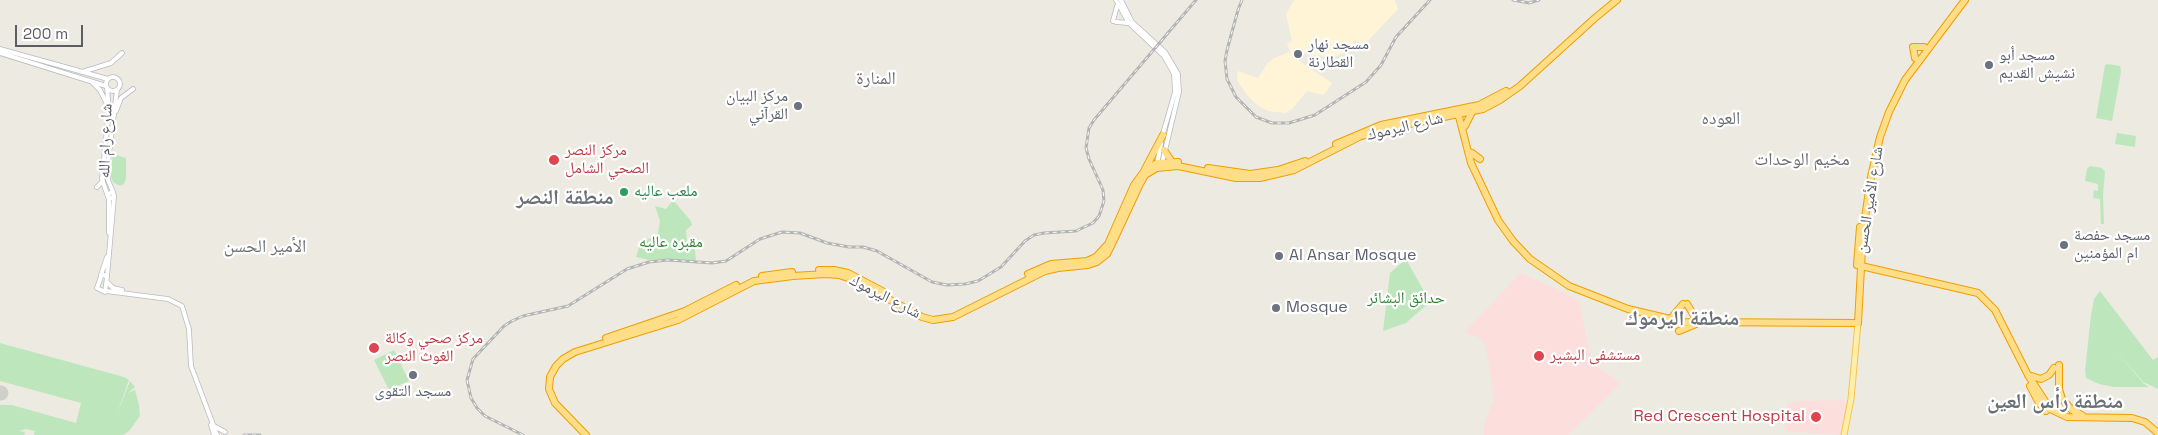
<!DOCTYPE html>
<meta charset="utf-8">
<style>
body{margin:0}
#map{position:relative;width:2158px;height:435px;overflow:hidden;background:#edebe1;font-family:"Space Grotesk",sans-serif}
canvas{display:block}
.scale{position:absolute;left:15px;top:25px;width:68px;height:22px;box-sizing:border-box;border:2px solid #5a5e63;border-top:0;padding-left:6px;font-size:15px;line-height:18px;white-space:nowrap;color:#5a5e63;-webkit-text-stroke:4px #fff;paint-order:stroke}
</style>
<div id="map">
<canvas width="2158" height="435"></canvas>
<div class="scale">200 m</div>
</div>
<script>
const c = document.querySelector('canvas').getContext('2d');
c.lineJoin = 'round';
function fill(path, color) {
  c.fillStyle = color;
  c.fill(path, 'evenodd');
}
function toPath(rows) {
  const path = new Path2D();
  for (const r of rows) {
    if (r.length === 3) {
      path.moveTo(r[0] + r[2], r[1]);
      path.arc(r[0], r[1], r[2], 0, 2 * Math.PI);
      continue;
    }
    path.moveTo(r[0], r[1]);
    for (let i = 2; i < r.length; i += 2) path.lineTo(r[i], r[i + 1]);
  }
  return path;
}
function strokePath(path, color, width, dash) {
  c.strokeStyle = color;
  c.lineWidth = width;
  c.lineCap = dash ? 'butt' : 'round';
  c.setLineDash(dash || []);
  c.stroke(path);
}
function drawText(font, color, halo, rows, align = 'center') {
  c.font = font + ' "Space Grotesk","Noto Naskh Arabic",sans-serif';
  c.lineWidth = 4.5;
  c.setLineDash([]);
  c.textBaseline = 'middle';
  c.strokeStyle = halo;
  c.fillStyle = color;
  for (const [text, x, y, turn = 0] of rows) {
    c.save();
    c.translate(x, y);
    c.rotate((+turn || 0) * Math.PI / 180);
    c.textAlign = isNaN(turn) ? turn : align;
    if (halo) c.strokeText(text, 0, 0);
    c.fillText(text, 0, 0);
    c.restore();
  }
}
fill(toPath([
 [1294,0,1395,0,1398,9,1365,44,1355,40,1347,51,1333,58,1303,53,1296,59,1332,83,1324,95,1307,91,1291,110,1285,113,1268,111,1257,105,1247,95,1237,80,1238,71,1258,78,1268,63,1274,58,1290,52,1287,44,1292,41,1286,14]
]), '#fff4d5');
fill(toPath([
 [1520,273,1557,289,1579,302,1592,364,1621,383,1568,435,1484,435,1484,425,1494,398,1486,347,1481,339,1465,332],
 [1850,400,1844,435,1785,431,1787,403,1802,401]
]), '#fcdedc');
fill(toPath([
 [2108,64,2120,66,2121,72,2112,121,2096,118,2105,65],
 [2117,133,2136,136,2135,147,2115,144],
 [113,154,126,158,126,179,124,184,120,186,113,182,110,174],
 [2090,166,2102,168,2105,172,2103,195,2104,224,2101,224,2100,199,2093,198,2094,190,2098,191,2098,184,2085,181,2087,169],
 [673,200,691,221,692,225,686,230,687,243,695,250,696,261,649,260,636,257,640,244,658,233,660,221,655,206,666,209],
 [1406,259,1430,302,1406,323,1383,331,1390,273],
 [2100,291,2153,360,2158,357,2158,389,2143,382,2114,348,2143,383,2149,387,2114,387,2099,384,2086,378,2085,371,2091,315,2094,299],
 [0,343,124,377,129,380,117,414,130,381,135,387,128,393,137,389,135,390,139,405,140,416,129,431,123,435,34,435,35,431,26,429,19,431,25,432,24,435,0,435,0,405,12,405,76,423,81,403,0,381],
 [394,350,409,381,389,390,374,360]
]), '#bee6bd');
strokePath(toPath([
 [0,393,1,393]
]), '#d0d0ca', 15);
const secondary = toPath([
 [1116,0,1129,23,1164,56,1174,74,1175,92,1162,137],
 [1121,0,1132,22,1165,52,1178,74,1179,92,1162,163],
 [1113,21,1117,6],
 [1116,22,1128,23],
 [0,49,108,79],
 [0,53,106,86],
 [82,72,111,63,122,53],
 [113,84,7],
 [93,83,100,90,107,104],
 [107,88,109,109,102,179,108,197,112,198,114,196,113,192,108,194],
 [116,111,121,98,133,89],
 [1157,164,1161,144],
 [97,187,103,181],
 [113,192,108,180,107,170,117,90],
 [109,198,109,233],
 [102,274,107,277,105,292,97,288,102,274],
 [101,275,107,257],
 [107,277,114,197],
 [107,282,113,288,122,290],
 [106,291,168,299,182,306,189,329,191,366,217,435],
 [211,425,214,435],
 [214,426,225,432]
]);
const primary = toPath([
 [1844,435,1851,399,1858,323]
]);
const highway = toPath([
 [1915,58,1913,47,1924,47],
 [1458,113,1471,163,1498,220,1513,241,1530,259,1569,286,1628,309,1683,322,1858,323,1863,231,1871,177,1880,137,1889,112,1905,80,1965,0],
 [1465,126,1472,112],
 [1336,144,1381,125,1479,105,1506,91],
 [1164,150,1172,162],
 [1472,153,1480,159],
 [1208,168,1250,174,1278,170,1305,161],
 [1145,169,1163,135],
 [1857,264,1860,227],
 [1857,265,1978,293,1995,310,2028,375,2050,409,2067,417,2132,418,2145,422,2158,433],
 [819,270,834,270,848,273,884,292],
 [1028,274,1051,264,1087,261,1096,257,1108,244,1134,185,1145,170,1157,163,1178,162],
 [762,276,792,272],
 [1687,304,1696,319],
 [1673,316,1683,304],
 [1679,331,1696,324],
 [606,338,685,311,736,285],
 [2059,365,2059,389,2062,399,2072,410,2082,415],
 [2028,375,2041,379,2049,375,2054,368],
 [2030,386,2039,403,2046,411],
 [586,435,555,403,549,389,550,377,556,366,563,359,575,352,678,320,754,281,793,276,826,274,839,275,851,279,922,317,933,320,953,317,1045,271,1058,268,1088,265,1097,262,1107,254,1112,244,1140,184,1145,175,1157,168,1178,166,1236,178,1260,178,1294,170,1359,137,1380,130,1483,109,1500,100,1520,86,1595,18,1617,0]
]);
strokePath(secondary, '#b7bbc1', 5.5);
strokePath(primary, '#f5c453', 7);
strokePath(highway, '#ef9e00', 8);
strokePath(secondary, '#fff', 4);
strokePath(primary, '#ffeea5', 5);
strokePath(highway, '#ffde87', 6);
const rail = toPath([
 [1242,0,1238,10,1227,50,1225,61,1227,79,1236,97,1256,117,1272,123,1289,123,1315,115,1366,82,1381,65,1396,37,1430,0],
 [1513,0,1529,3,1539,0],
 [244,435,260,435],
 [523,435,485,416,477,408,471,398,467,380,473,359,504,326,512,321,523,316,568,306,627,269,649,262,668,260,712,263,726,261,760,239,782,232,800,233,827,243,849,247,863,247,877,251,932,282,947,285,965,284,978,281,1001,267,1025,241,1034,235,1044,233,1076,231,1093,223,1099,216,1104,201,1103,190,1089,159,1086,148,1089,128,1094,120,1196,0]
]);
strokePath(rail, '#b3b4b4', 3);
strokePath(rail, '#fff', 1, [4]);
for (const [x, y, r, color] of [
 [1298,54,5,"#6b7280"],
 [1989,65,5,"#6b7280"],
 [798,106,5,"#6b7280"],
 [554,160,6,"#e0444e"],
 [624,192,5,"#2e9e5b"],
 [2064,245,5,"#6b7280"],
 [1279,256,5,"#6b7280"],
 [1276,308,5,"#6b7280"],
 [374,348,6,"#e0444e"],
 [1539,356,6,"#e0444e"],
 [413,375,5,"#6b7280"],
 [1816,417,6,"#e0444e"]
]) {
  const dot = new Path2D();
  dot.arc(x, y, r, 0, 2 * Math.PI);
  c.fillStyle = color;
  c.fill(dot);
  strokePath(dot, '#fff', 2);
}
drawText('16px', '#5b616d', '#fff', [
 ["مسجد نهار",1308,45],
 ["القطارنة",1308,63],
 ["مسجد أبو",1999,56],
 ["نشيش القديم",1999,74],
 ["مركز البيان",788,97,"right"],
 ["القرآني",788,115,"right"],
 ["مسجد حفصة",2074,236],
 ["ام المؤمنين",2074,254],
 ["Al Ansar Mosque",1289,256],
 ["Mosque",1286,308],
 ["مسجد التقوى",413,392,"center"]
], 'left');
drawText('16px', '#5a5e63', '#fff', [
 ["شارع اليرموك",1405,127,-13],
 ["شارع رام الله",106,141,-88],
 ["شارع الأمير الحسن",1870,200,-81],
 ["شارع اليرموك",885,297,27]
]);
drawText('16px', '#be3a42', '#fff', [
 ["مركز النصر",565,151],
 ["الصحي الشامل",565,169],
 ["مركز صحي وكالة",385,339],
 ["الغوث النصر",385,357],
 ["مستشفى البشير",1550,356],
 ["Red Crescent Hospital",1805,417,"right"]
], 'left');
drawText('16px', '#27864d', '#fff', [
 ["ملعب عاليه",634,192]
], 'left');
drawText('16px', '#318333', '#fff', [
 ["مقبره عاليه",671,243],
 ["حدائق البشائر",1406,299]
]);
drawText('18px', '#6b7075', '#fff', [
 ["المنارة",876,79],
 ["العوده",1721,119],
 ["مخيم الوحدات",1802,160],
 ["الأمير الحسن",265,247]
]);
drawText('bold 21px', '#6b7075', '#fff', [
 ["منطقة النصر",565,198],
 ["منطقة اليرموك",1682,319],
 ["منطقة رأس العين",2055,402]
]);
</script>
